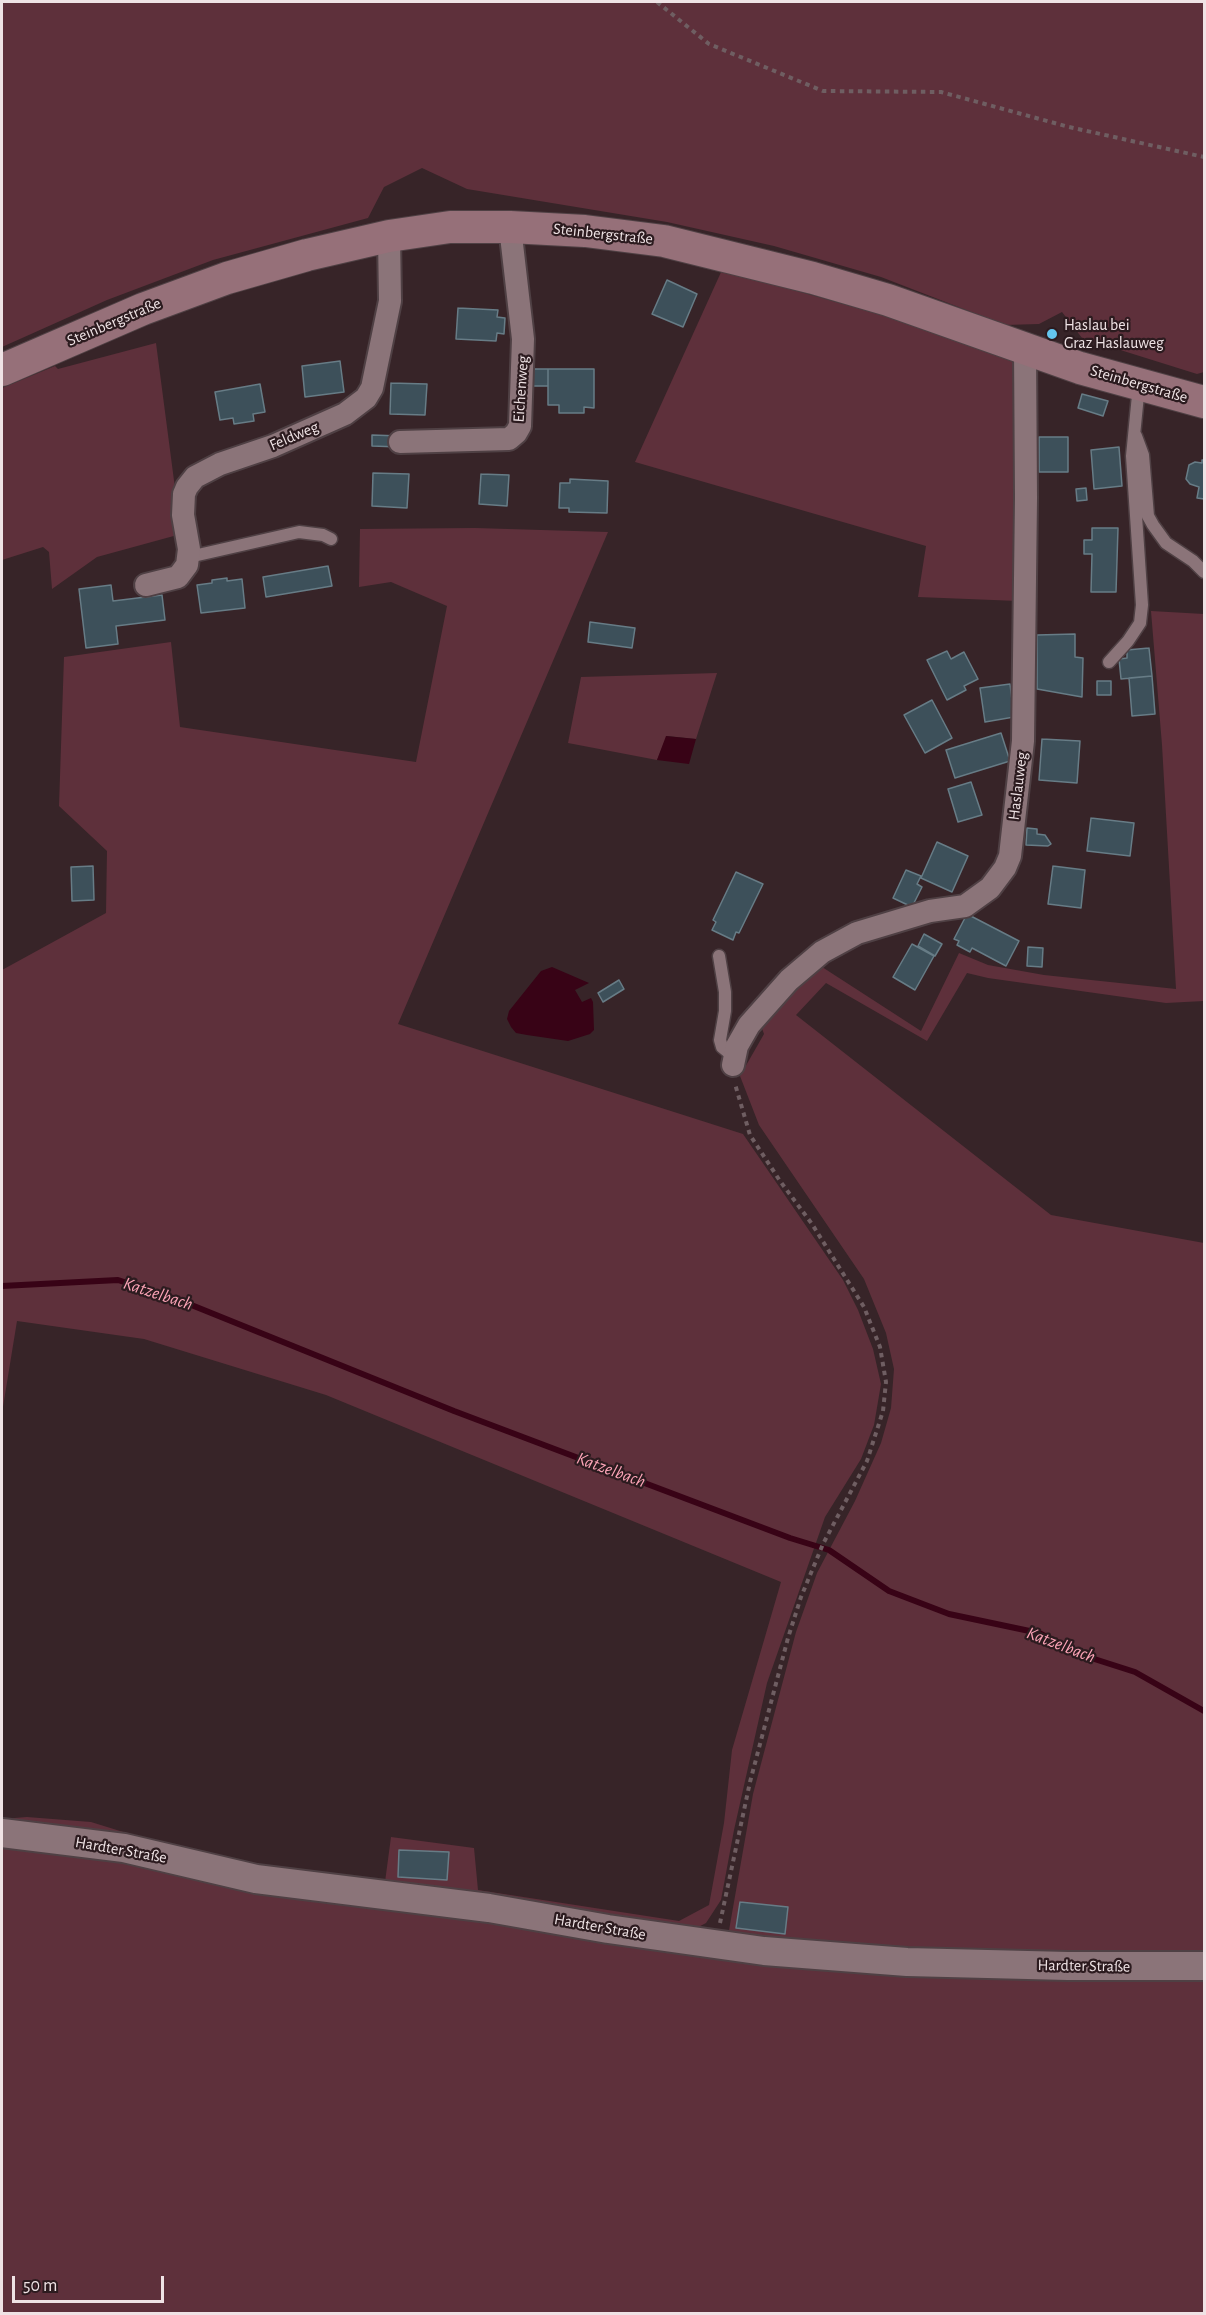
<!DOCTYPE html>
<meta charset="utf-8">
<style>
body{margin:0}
#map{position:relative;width:1206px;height:2315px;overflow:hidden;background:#372428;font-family:"Alegreya Sans",sans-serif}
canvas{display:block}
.frame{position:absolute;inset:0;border:3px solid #efe3e5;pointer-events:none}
.scale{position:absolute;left:12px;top:2276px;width:152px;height:27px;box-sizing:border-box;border:3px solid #efe3e5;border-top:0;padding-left:8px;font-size:18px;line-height:21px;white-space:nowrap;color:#efe3e5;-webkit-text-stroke:4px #2c1b1f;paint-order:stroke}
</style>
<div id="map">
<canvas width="1206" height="2315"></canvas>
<div class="frame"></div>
<div class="scale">50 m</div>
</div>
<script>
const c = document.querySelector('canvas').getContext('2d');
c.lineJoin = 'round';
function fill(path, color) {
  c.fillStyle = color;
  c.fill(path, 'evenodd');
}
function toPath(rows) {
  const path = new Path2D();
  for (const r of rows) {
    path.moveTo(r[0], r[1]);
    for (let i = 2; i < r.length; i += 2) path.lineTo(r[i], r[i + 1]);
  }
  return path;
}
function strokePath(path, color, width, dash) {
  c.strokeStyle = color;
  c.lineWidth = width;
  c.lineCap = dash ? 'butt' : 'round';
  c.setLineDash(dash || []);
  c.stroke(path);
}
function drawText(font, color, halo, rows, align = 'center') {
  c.font = font + ' "Alegreya Sans",sans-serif';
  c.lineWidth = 4.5;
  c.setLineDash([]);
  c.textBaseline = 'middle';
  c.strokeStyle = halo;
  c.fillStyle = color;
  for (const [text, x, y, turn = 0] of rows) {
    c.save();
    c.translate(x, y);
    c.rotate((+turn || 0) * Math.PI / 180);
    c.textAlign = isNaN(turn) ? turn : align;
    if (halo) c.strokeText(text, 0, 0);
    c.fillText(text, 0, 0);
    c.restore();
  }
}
fill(toPath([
 [2,2,1204,2,1204,372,1197,374,1082,338,1062,312,1039,324,1005,325,881,277,774,246,667,222,467,189,422,168,384,187,368,218,213,260,107,300,2,347],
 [722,270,879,314,1015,361,1018,601,918,597,926,546,635,462],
 [156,343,181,534,97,557,52,589,49,552,43,547,2,560,2,388,55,366,58,369],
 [475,528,608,532,398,1024,743,1134,843,1280,858,1310,873,1349,881,1384,874,1425,861,1459,825,1517,767,1683,734,1830,721,1900,706,1923,687,1933,452,1895,284,1881,216,1867,118,1842,38,1831,2,1830,2,1819,27,1817,91,1822,230,1865,320,1878,385,1882,391,1837,474,1848,478,1890,679,1921,709,1905,724,1823,732,1750,781,1582,326,1395,144,1339,17,1321,2,1413,2,970,106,913,107,851,59,806,64,657,171,642,180,727,416,762,447,606,391,582,359,587,360,529],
 [1151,611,1204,614,1204,1001,1166,1003,988,978,967,973,927,1041,826,983,796,1015,1051,1215,1204,1243,1204,1956,899,1954,728,1936,753,1794,796,1632,817,1573,855,1501,881,1443,891,1408,894,1369,886,1333,864,1279,759,1125,740,1076,764,1034,759,1020,819,965,921,1031,959,953,988,965,1044,975,1176,989,1162,745],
 [717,673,696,739,667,736,657,760,568,743,581,677],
 [2,1846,82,1854,457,1912,1204,1974,1204,2313,2,2314]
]), '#5e303b');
fill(toPath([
 [666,736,696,739,689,764,657,760],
 [552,967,589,983,575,990,582,1002,591,998,593,1002,594,1030,590,1034,568,1041,527,1035,516,1033,511,1027,507,1019,509,1011,541,971]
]), '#380316');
strokePath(toPath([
 [2,1286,118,1280,179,1300,454,1411,790,1538,829,1550,889,1591,949,1614,1039,1633,1085,1656,1135,1672,1204,1711]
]), '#380316', 6);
const building = toPath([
 [667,280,697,294,683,327,652,314,667,280],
 [458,308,498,310,497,317,505,318,504,334,497,333,496,341,456,339,458,308],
 [340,361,344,392,305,397,302,366,340,361],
 [533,369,548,369,548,386,532,386,533,369],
 [548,369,594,369,594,408,584,407,584,413,559,413,559,405,548,405,548,369],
 [391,383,427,384,425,415,390,414,391,383],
 [260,384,265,412,253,414,254,421,234,424,233,418,220,420,215,392,260,384],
 [1082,394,1108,401,1103,416,1078,408,1082,394],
 [372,435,400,436,399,447,372,446,372,435],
 [1039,437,1068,437,1068,472,1039,472,1039,437],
 [1119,447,1122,486,1094,489,1091,450,1119,447],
 [1202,460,1204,460,1204,499,1197,498,1199,487,1190,484,1186,479,1189,465,1195,462,1202,463,1202,460],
 [373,473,409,474,407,508,372,506,373,473],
 [481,474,509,475,507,506,479,504,481,474],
 [570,479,608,481,607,513,569,512,569,508,559,508,560,483,570,483,570,479],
 [1086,488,1087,500,1077,501,1076,489,1086,488],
 [1092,528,1118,528,1116,592,1091,592,1092,554,1084,554,1084,540,1092,540,1092,528],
 [328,566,332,586,266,597,263,577,328,566],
 [227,578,227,581,242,579,245,608,201,613,197,585,212,583,212,580,227,578],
 [111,585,113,601,162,595,165,620,116,626,118,644,86,648,79,589,111,585],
 [590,622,635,628,632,648,588,642,590,622],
 [1075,634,1075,657,1083,658,1082,697,1037,689,1037,635,1075,634],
 [1149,648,1152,676,1121,679,1119,659,1127,658,1127,650,1149,648],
 [947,651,951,659,964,652,978,679,964,686,966,690,947,700,927,660,947,651],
 [1152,676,1155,714,1132,716,1129,678,1152,676],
 [1097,681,1111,681,1111,695,1097,695,1097,681],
 [1010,684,1014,717,985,722,980,688,1010,684],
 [932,700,952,738,925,753,904,715,932,700],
 [1001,733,1010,761,955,778,946,750,1001,733],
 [1042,739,1080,741,1077,783,1039,780,1042,739],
 [971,782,982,815,958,822,948,789,971,782],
 [1091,818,1134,823,1130,856,1087,851,1091,818],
 [1027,828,1037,829,1037,834,1045,835,1051,844,1048,846,1026,845,1027,828],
 [937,842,968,856,952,892,921,878,937,842],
 [93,866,94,900,72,901,71,867,93,866],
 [1053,866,1085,870,1081,908,1048,904,1053,866],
 [906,870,921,876,917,884,922,887,912,907,893,898,906,870],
 [736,872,763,884,739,933,736,932,733,940,712,930,716,922,713,920,736,872],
 [967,914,1019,941,1006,966,972,948,970,952,957,945,959,941,954,939,967,914],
 [924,934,942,944,935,956,918,946,924,934],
 [912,944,934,956,915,990,893,977,912,944],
 [1028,947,1043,948,1042,967,1027,966,1028,947],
 [619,980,624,989,603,1002,598,993,619,980],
 [399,1850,449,1852,447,1880,398,1877,399,1850],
 [740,1902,788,1907,785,1934,736,1928,740,1902]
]);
fill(building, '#3d505a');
strokePath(building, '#677c86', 1.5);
const service = toPath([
 [1136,436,1143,455,1148,516,1153,525,1166,543,1193,561,1204,572],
 [189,557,299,532,323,535,331,539],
 [1109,662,1128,641,1140,623,1142,605,1132,456,1139,385],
 [719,956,725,992,725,1011,720,1040,722,1047,733,1056]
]);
const minor = toPath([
 [400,442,509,439,516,433,520,426,523,339,510,227],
 [146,585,178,577,187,565,189,549,183,515,184,494,187,487,195,477,220,464,273,446,345,414,366,398,372,388,390,301,389,236],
 [733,1065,737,1046,749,1025,789,980,822,952,857,933,930,911,965,906,990,888,1005,868,1010,856,1023,741,1026,498,1025,348]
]);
const tertiary = toPath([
 [2,1833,124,1848,256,1879,489,1908,608,1929,764,1951,907,1962,1068,1966,1204,1966]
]);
const secondary = toPath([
 [2,370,143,309,227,278,307,255,389,236,450,227,510,227,585,231,664,241,813,278,888,300,1080,368,1204,402]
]);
strokePath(service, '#4f4044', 15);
strokePath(minor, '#4f4044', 26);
strokePath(tertiary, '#4f4044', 32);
strokePath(secondary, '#4f4044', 34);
strokePath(toPath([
 [657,2,709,44,823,91,941,92,1069,127,1204,157],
 [720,1923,750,1782,788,1638,801,1597,823,1544,867,1461,883,1411,886,1382,880,1347,864,1307,812,1224,780,1181,750,1135,735,1084]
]), '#6f5e62', 4, [4.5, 4.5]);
strokePath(service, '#8b7479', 12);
strokePath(minor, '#8b7479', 22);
strokePath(tertiary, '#8b7479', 28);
strokePath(secondary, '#967079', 32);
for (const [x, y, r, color] of [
 [1052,334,6,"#64c5ee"]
]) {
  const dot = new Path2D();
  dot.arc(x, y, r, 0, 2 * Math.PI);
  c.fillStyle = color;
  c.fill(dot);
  strokePath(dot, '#2c1b1f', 2);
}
drawText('16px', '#efe3e5', '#2c1b1f', [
 ["Steinbergstraße",603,234,6],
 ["Steinbergstraße",114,322,-23],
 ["Steinbergstraße",1139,384,16],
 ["Eichenweg",521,389,-86],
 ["Feldweg",294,436,-23],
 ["Haslauweg",1018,786,-83],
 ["Hardter Straße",121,1850,10],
 ["Hardter Straße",600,1927,10],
 ["Hardter Straße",1084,1966,1]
]);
drawText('16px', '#efe3e5', '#2c1b1f', [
 ["Haslau bei",1064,325],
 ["Graz Haslauweg",1064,343]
], 'left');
drawText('italic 18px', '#fca4b7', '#2c1b1f', [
 ["Katzelbach",158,1294,18],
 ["Katzelbach",611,1470,20],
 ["Katzelbach",1061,1645,21]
]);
</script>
